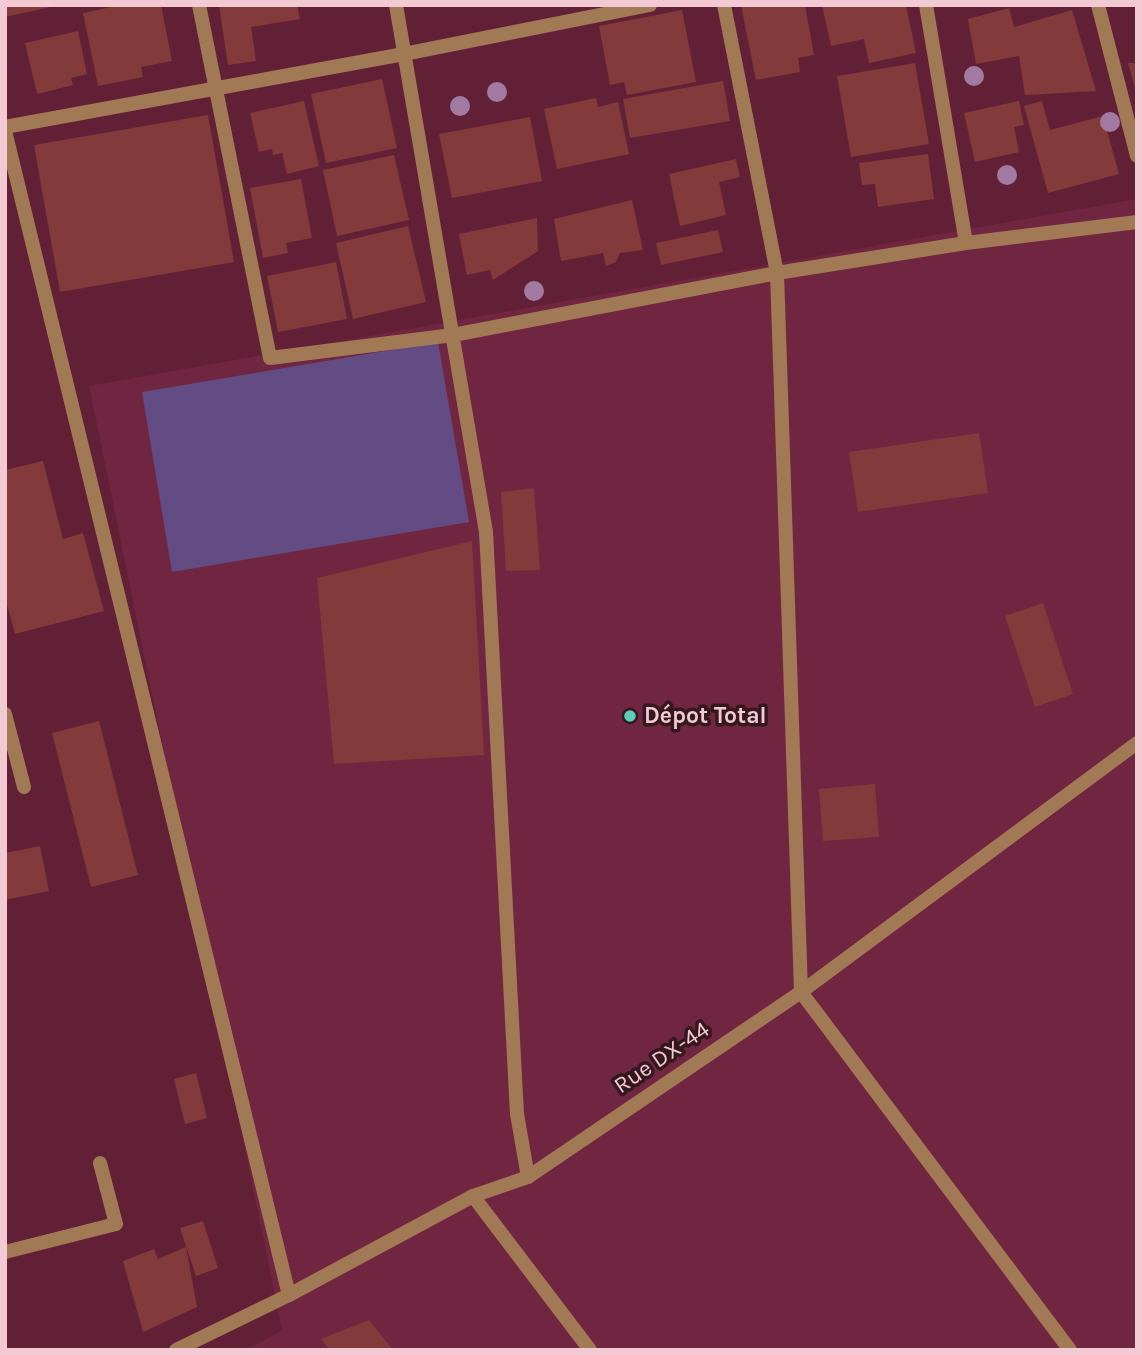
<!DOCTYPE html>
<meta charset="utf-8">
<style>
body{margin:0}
#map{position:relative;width:1142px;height:1355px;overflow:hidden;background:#622037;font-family:Karla,sans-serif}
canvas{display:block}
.frame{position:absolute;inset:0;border:7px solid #f3c9d3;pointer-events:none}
</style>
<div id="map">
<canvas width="1142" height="1355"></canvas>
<div class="frame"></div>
</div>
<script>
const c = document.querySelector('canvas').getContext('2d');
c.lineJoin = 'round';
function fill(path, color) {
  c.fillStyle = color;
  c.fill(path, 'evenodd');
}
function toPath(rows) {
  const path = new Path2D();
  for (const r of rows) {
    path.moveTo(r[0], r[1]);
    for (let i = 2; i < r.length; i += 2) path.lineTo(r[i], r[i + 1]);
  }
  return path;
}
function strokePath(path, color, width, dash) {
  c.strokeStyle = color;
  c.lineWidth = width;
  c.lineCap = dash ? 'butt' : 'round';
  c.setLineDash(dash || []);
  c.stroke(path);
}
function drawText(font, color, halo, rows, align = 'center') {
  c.font = font + ' Karla,sans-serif';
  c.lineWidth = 7;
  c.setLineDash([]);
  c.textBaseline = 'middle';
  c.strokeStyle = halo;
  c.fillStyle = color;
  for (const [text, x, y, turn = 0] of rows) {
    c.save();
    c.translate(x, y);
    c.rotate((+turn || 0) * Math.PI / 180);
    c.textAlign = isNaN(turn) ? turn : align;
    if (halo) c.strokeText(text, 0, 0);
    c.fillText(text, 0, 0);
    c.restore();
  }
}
fill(toPath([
 [1137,199,1137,1350,247,1350,282,1330,89,386]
]), '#702540');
fill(toPath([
 [438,342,469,522,172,572,142,392]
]), '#634c84');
fill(toPath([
 [5,5,55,5,55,6,5,17],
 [120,5,161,5,172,61,141,67,143,77,98,86,83,13],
 [219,5,297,5,300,19,251,27,256,61,228,65],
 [741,5,805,5,814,55,798,58,800,72,756,80],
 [822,5,906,5,916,53,869,63,864,39,831,46],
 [1009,8,1014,27,1072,10,1096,91,1025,95,1019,56,976,64,968,19],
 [682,10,696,82,627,95,624,82,610,85,599,26],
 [78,31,87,74,71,78,73,85,37,94,25,43],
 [915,63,929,144,851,157,837,76],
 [1128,63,1137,63,1137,92,1136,92],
 [382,79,397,148,326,163,311,94],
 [723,81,730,121,630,138,623,99],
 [596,98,598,107,618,102,629,154,557,169,544,109],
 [304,101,319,166,287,174,282,153,273,155,272,149,259,152,250,113],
 [1019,101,1024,125,1014,127,1019,152,975,162,964,113],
 [1042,101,1050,130,1103,116,1119,174,1048,193,1024,106],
 [208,115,234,262,60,292,34,145],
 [530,117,542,181,452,198,439,134],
 [928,154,934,199,878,207,875,184,862,185,859,163],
 [394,155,409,220,337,236,323,170],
 [736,159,740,177,719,182,726,215,680,226,669,174],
 [301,179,312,238,286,243,288,253,263,258,250,188],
 [632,200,643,250,620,253,616,262,606,266,603,253,561,261,554,219],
 [537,218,538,251,493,280,490,270,467,275,459,234],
 [408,226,426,302,353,319,336,243],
 [718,230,723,252,661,265,656,243],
 [336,262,347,319,278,332,267,276],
 [979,433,988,493,858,512,849,452],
 [43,461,63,539,83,533,104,611,15,634,5,597,5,470],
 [534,488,540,570,506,571,501,492],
 [472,541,484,755,334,764,317,578],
 [1043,603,1073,694,1035,707,1005,616],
 [99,721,138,875,91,887,52,733],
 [875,784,879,837,823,841,819,789],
 [40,846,49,891,5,900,5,853],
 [196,1073,207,1118,185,1124,174,1079],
 [203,1221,218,1268,196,1276,180,1228],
 [186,1247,197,1307,143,1332,123,1261,154,1249,158,1259],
 [369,1320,393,1350,330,1350,321,1339]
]), '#823a3b');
strokePath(toPath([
 [199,5,270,358,453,335,777,273,966,243,1137,222],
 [396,5,486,532,517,1114,528,1177],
 [724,5,777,273,801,992,1070,1350],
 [926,5,966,243],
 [1098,5,1137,156],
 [5,127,404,54,650,5],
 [5,131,289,1295],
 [5,714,24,787],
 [473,1196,590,1350],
 [5,1252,116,1224,100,1163]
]), '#a27955', 14);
strokePath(toPath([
 [176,1350,289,1295,473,1196,528,1177,801,992,1137,743]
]), '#a27955', 14);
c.fillStyle = '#a279a1';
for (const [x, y] of [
 [974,76],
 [497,92],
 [460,106],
 [1110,122],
 [1007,175],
 [534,291]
]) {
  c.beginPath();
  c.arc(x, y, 10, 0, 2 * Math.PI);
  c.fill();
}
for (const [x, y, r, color] of [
 [630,716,7,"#5bcebc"]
]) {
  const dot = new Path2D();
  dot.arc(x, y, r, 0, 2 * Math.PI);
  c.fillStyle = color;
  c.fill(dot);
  strokePath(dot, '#351720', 2.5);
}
drawText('bold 23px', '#f3c9d3', '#351720', [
 ["Dépot Total",644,716]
], 'left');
drawText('23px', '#f3c9d3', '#351720', [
 ["Rue DX-44",662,1058,-34]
]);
</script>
